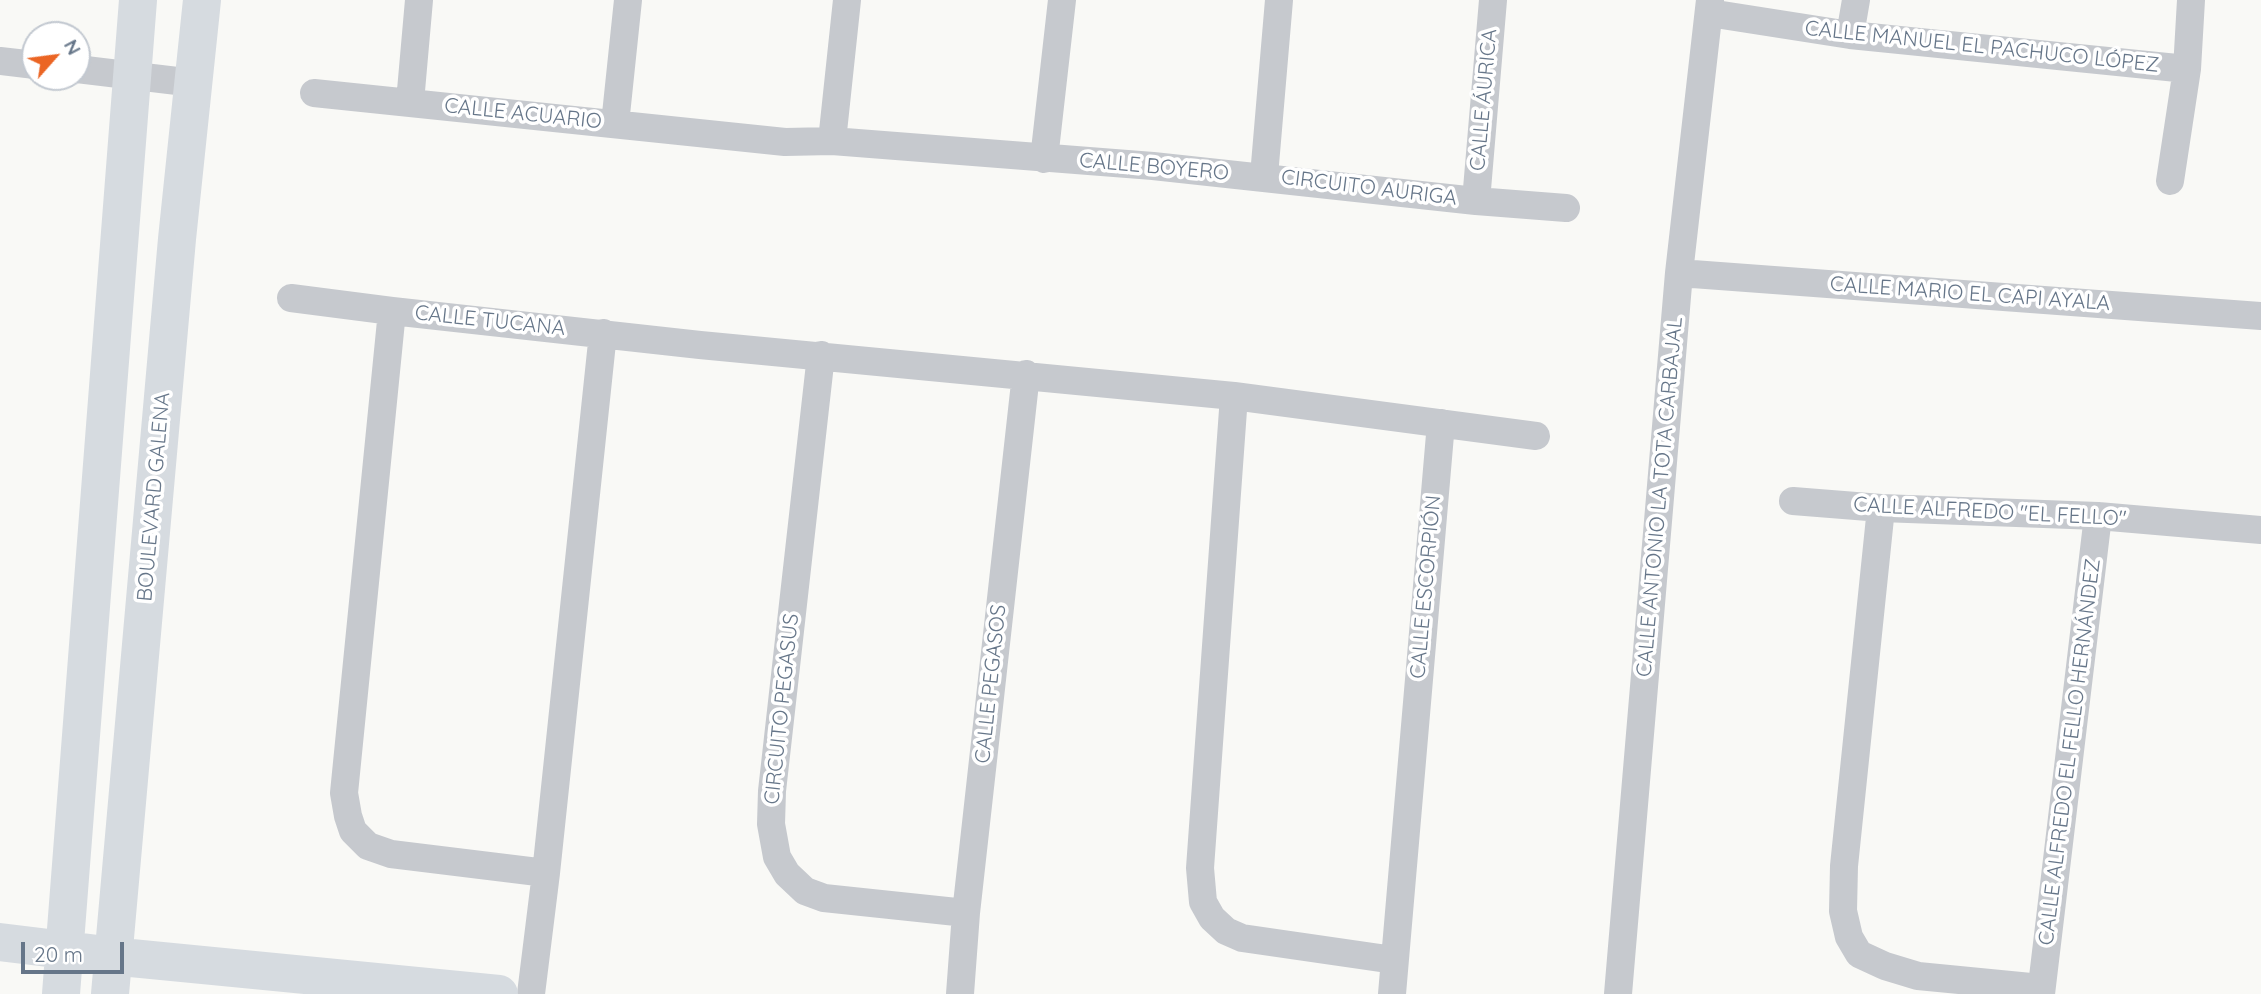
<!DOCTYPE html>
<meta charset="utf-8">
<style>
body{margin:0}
#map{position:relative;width:2261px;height:994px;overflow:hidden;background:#f9f9f6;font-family:Quicksand,sans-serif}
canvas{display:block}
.north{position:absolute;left:21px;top:21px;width:70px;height:70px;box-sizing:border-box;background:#fff;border:2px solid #c2c8d0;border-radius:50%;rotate:62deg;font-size:19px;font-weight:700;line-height:28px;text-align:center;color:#667689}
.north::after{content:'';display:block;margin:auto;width:24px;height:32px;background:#eb6524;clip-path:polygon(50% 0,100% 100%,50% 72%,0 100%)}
.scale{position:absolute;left:21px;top:942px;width:103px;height:32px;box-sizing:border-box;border:4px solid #667689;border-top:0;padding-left:9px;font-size:21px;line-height:24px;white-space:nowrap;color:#667689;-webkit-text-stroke:5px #fff;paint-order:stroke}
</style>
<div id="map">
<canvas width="2261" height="994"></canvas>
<div class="north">N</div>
<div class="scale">20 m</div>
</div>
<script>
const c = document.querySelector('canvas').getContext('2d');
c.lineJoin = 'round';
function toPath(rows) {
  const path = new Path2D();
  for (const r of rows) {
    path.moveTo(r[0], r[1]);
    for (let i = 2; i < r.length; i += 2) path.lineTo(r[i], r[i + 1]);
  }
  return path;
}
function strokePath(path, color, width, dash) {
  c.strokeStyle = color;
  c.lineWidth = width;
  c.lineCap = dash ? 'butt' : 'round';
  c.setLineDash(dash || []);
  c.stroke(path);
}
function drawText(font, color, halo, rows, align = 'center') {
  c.font = font + ' Quicksand,sans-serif';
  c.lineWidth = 7;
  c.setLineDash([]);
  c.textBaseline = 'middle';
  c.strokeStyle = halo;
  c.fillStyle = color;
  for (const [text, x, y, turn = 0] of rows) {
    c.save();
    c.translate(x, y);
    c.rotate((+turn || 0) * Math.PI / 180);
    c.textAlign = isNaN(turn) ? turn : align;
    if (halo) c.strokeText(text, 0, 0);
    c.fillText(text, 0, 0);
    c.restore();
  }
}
strokePath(toPath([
 [1709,13,1850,35,2187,69],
 [1850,35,1856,0],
 [0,61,35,65],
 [77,69,194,83],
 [314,93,785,142,832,141,1153,166,1476,201,1566,208],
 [410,102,419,0],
 [615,124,628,0],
 [832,141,847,0],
 [1044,159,1062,0],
 [1264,176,1279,0],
 [2170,181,2187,69,2191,0],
 [1476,201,1493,0],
 [1679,273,2261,316],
 [291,298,392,311,700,345,1234,396,1536,436],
 [392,311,344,793,348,816,353,831,368,846,391,854,546,873],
 [821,355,772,791,771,824,777,857,787,874,805,891,824,898,966,913],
 [1234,396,1200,868,1203,902,1212,918,1226,931,1242,938,1394,960],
 [1793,501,1881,508,2098,516,2261,530],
 [1881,508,1844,866,1843,911,1849,937,1859,954,1885,966,1918,976,2041,988],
 [531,994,546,873,603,333],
 [960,994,966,913,1026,374],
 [1392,994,1441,423],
 [1618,994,1679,273,1710,0],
 [2041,994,2098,516]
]), '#c6c9ce', 28);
strokePath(toPath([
 [0,942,131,958,499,994],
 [61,994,138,0],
 [110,994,177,239,202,0]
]), '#d6dbe0', 38);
drawText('21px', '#667689', '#fff', [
 ["CALLE MANUEL EL PACHUCO LÓPEZ",1982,47,6],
 ["CALLE ÁURICA",1484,100,-85],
 ["CALLE ACUARIO",523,114,6],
 ["CALLE BOYERO",1154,167,5],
 ["CIRCUITO AURIGA",1369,188,7],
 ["CALLE MARIO EL CAPI AYALA",1970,294,4],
 ["CALLE TUCANA",490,321,6],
 ["BOULEVARD GALENA",154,497,-85],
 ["CALLE ANTONIO LA TOTA CARBAJAL",1660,497,-85],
 ["CALLE ALFREDO \"EL FELLO\"",1990,512,3],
 ["CALLE ESCORPIÓN",1426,587,-85],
 ["CALLE PEGASOS",991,684,-84],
 ["CIRCUITO PEGASUS",782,709,-84],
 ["CALLE ALFREDO EL FELLO HERNÁNDEZ",2070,752,-83]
]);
</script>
